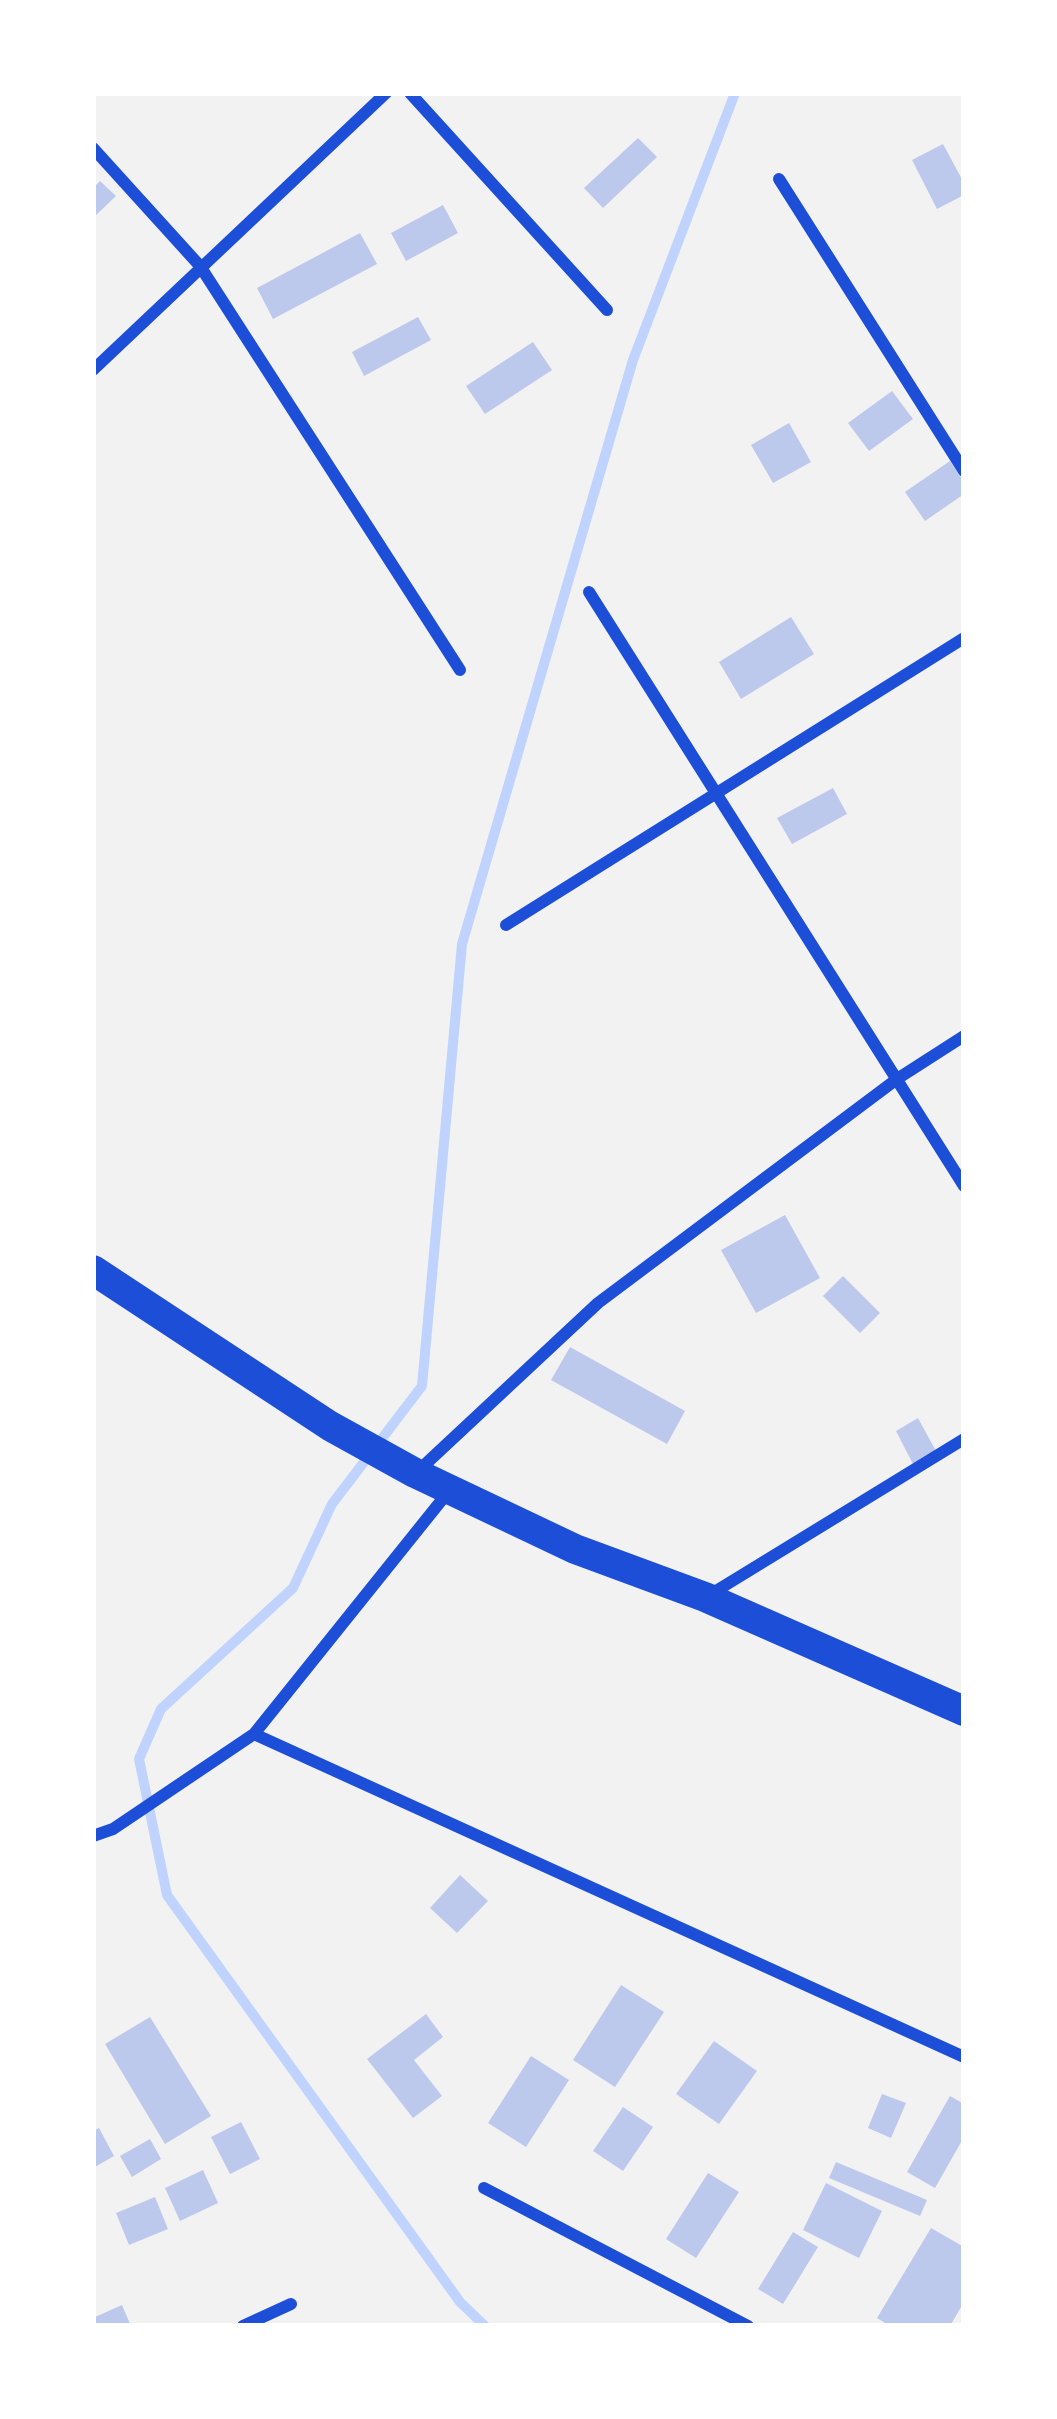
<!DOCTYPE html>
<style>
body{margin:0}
#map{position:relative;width:1057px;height:2419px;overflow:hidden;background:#f2f2f2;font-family:Signika,sans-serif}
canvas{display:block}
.frame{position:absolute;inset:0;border:96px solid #fff;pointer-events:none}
</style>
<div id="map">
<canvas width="1057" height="2419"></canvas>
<div class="frame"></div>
</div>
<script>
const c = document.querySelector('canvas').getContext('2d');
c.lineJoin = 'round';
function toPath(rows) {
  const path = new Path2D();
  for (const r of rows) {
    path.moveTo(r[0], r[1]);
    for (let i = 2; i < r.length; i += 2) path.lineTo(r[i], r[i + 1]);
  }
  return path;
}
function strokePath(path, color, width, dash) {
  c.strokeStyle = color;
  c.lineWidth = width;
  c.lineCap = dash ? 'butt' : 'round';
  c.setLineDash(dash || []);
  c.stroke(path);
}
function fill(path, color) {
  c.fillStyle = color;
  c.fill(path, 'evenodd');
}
strokePath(toPath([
 [485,2326,460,2302,167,1895,139,1759,161,1709,293,1588,332,1504,422,1386,462,944,633,360,735,93]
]), '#bfd3fe', 10);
fill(toPath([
 [638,138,657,157,603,208,584,188],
 [943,144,964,183,964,195,937,209,912,160],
 [100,181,116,196,93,218,93,188],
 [443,205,458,233,406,261,391,233],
 [360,233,377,264,273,319,257,288],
 [418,317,431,340,364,376,352,352],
 [533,342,552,370,485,414,466,386],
 [892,391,913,419,869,451,848,423],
 [789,423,811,462,773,483,751,445],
 [950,461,964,482,964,494,925,521,905,492],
 [791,617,814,654,741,699,719,662],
 [833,788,847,814,792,844,777,818],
 [785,1215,820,1278,756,1313,721,1250],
 [843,1276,880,1313,860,1333,823,1296],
 [570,1347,685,1411,667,1444,551,1380],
 [918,1418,937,1453,914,1466,896,1431],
 [460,1875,488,1901,457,1933,430,1908],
 [621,1985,664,2012,615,2087,573,2060],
 [426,2014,443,2037,414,2060,442,2096,413,2118,367,2059],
 [150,2017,211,2116,165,2144,105,2044],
 [714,2041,757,2071,719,2124,676,2094],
 [531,2056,569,2080,526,2147,488,2123],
 [882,2094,906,2103,891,2138,868,2128],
 [950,2096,964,2104,964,2137,935,2188,907,2172],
 [623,2107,653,2127,623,2171,593,2151],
 [241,2122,260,2159,230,2174,211,2137],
 [99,2128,114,2156,93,2168,93,2131],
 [150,2139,161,2159,132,2177,120,2156],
 [836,2162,927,2200,920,2216,829,2178],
 [203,2170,218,2203,180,2221,165,2188],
 [708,2173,739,2192,696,2258,666,2239],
 [826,2183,882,2211,859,2258,803,2230],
 [155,2197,168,2229,129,2245,116,2213],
 [931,2228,964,2247,964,2302,950,2326,890,2326,877,2318],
 [793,2232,818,2247,783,2304,758,2289],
 [122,2305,131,2326,93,2326,93,2318]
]), '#bdc9ec');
strokePath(toPath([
 [410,93,607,310],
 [93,148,200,266,460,670],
 [779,179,964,471],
 [93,370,386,93],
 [589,592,964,1186],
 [506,925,964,638],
 [417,1472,598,1303,897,1079,964,1036],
 [711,1594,964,1439],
 [254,1734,964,2057],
 [93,1836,113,1829,254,1734,449,1491],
 [484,2188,748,2326],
 [243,2326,291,2304]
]), '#1d4ed8', 12);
strokePath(toPath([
 [93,1270,330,1426,415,1473,575,1549,705,1597,964,1711]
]), '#1d4ed8', 30);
</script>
